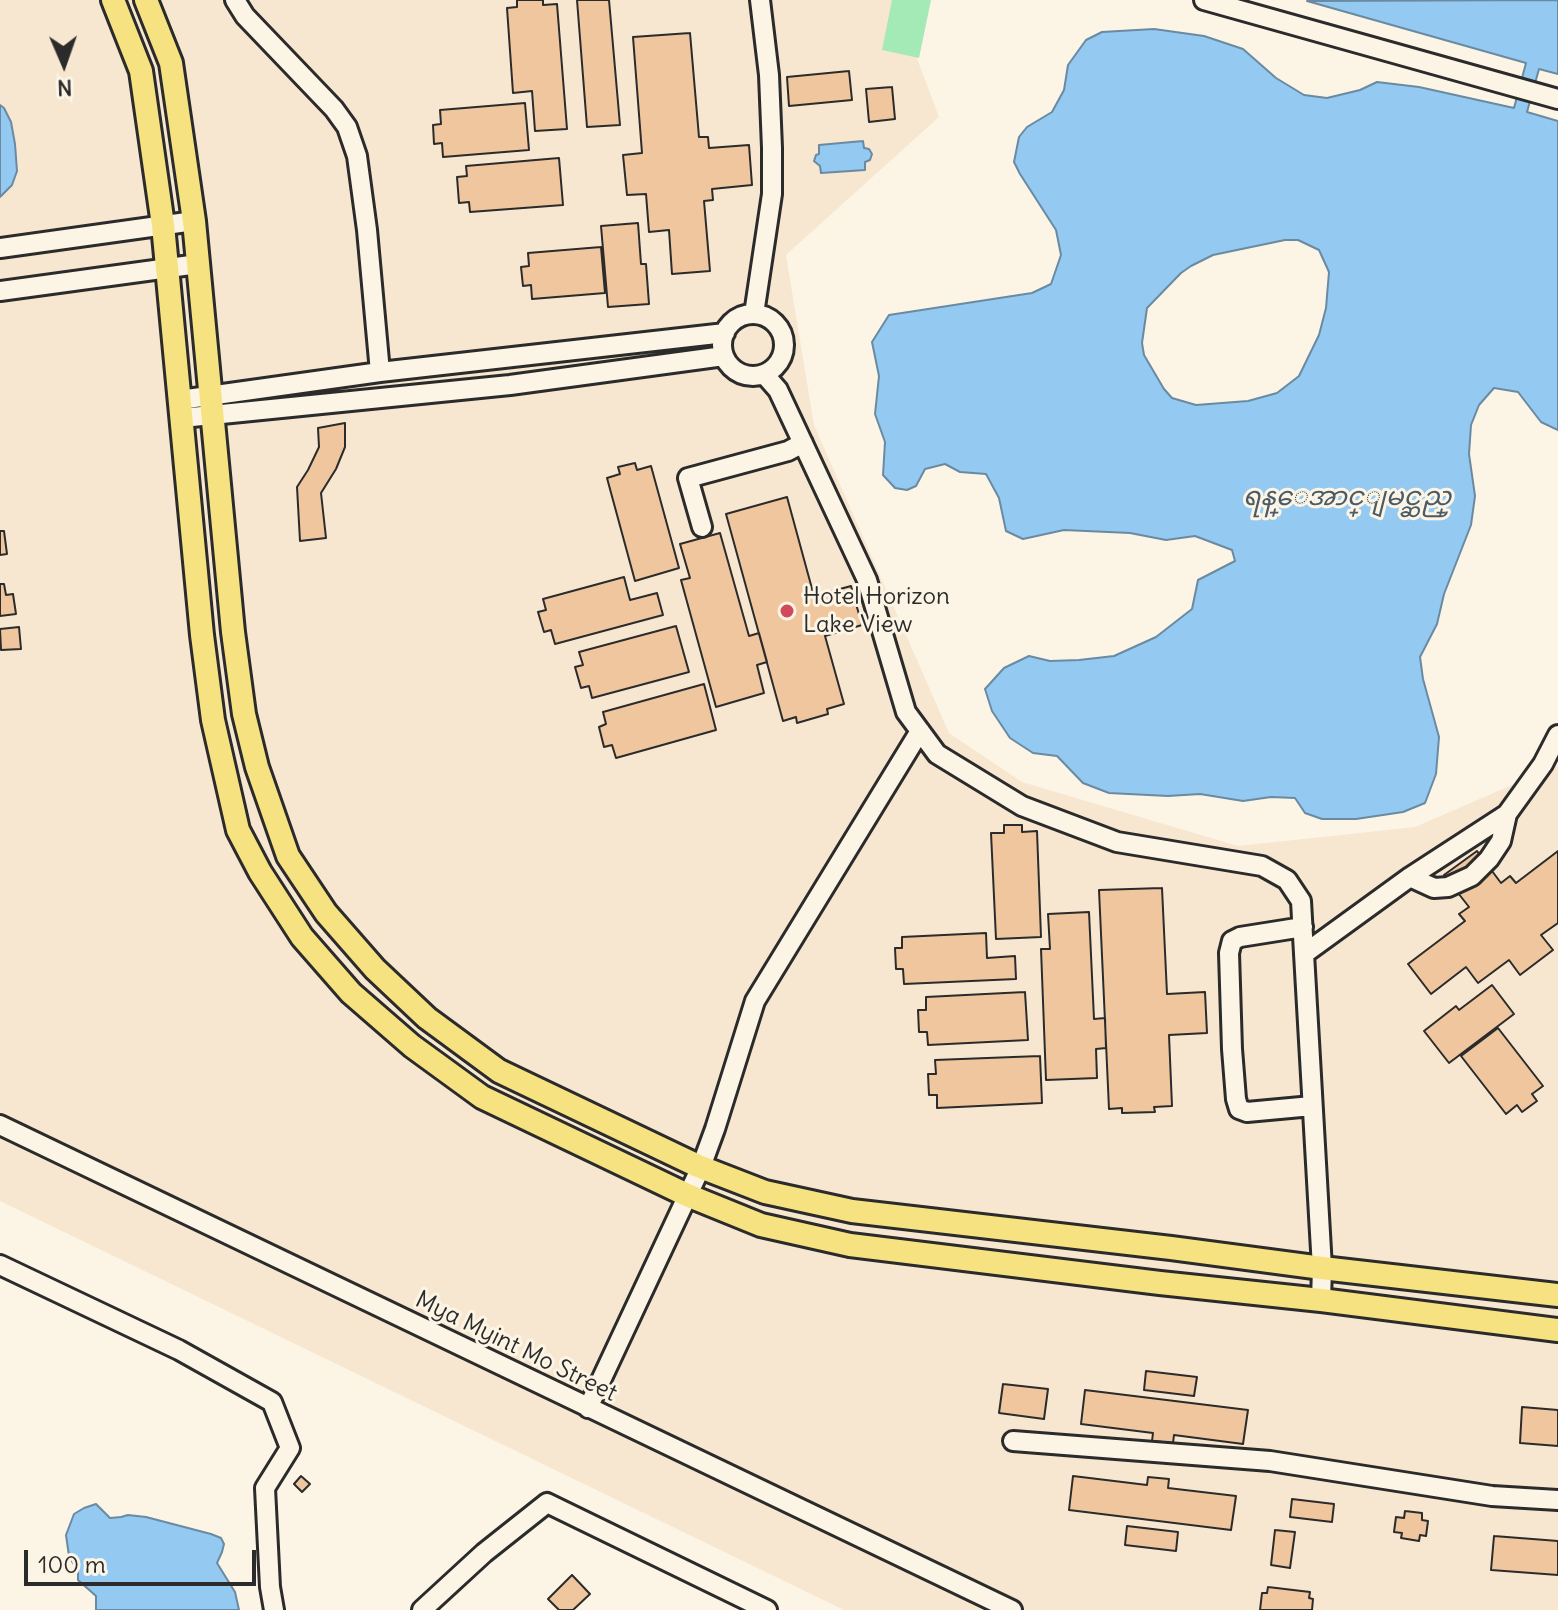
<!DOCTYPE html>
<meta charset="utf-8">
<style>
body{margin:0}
#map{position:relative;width:1558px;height:1610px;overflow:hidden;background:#fcf5e5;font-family:Delius,sans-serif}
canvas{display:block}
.north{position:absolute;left:24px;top:24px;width:80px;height:80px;-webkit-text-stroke:6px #fcf5e5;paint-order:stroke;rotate:178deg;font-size:22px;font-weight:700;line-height:32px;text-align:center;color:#2b2b2b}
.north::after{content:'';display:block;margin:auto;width:28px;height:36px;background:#2b2b2b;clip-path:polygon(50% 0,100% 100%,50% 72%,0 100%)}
.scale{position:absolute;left:24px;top:1550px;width:232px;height:36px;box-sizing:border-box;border:4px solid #2b2b2b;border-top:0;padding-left:10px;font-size:24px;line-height:28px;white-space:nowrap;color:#2b2b2b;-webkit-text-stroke:6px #fcf5e5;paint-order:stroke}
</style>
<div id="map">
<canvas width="1558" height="1610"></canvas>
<div class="north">N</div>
<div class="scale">100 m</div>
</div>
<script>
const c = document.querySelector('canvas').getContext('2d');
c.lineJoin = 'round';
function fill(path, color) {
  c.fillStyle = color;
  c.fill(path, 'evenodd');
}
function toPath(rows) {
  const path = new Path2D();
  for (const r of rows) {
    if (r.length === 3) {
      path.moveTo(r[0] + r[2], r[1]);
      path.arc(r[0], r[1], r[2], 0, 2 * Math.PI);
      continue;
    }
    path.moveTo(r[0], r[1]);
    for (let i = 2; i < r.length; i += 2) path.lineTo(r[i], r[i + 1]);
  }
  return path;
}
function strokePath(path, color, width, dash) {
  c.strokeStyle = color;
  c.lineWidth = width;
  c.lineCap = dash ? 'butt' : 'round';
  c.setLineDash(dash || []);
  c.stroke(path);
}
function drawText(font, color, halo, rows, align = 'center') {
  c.font = font + ' Delius,"Noto Sans Myanmar",sans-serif';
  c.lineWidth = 6;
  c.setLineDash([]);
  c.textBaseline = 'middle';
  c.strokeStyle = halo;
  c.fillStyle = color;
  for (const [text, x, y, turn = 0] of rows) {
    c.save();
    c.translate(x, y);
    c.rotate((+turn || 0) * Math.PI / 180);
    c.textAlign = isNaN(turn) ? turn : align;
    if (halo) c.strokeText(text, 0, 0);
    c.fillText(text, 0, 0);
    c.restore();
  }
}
fill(toPath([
 [0,0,895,0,939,117,786,255,814,425,949,733,1022,782,1238,846,1415,827,1558,765,1558,1610,844,1610,0,1201]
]), '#f8e7d0');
fill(toPath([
 [892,0,931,0,919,58,882,50]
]), '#a3eab7');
const water = toPath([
 [1558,0,1558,74,1539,69,1527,112,1558,121,1558,430,1541,422,1518,392,1494,388,1479,405,1471,425,1469,454,1475,496,1471,525,1444,594,1437,624,1420,657,1423,679,1439,737,1436,774,1425,803,1403,812,1356,819,1322,819,1305,813,1295,798,1271,797,1243,801,1200,794,1168,796,1109,793,1083,783,1057,756,1033,753,1010,738,992,711,985,689,1004,668,1029,656,1050,661,1079,660,1114,656,1156,637,1192,609,1198,580,1235,561,1232,550,1195,536,1166,540,1130,533,1064,530,1023,539,1006,531,999,498,986,474,960,472,945,464,925,469,916,486,907,490,895,488,883,475,885,442,875,414,879,376,872,342,889,315,1032,293,1051,284,1061,255,1056,230,1020,174,1014,162,1019,137,1027,127,1052,112,1064,90,1068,65,1086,40,1102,32,1154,29,1204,36,1243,49,1276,78,1304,95,1327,98,1360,90,1377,82,1419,87,1514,108,1526,63,1307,1,1558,0],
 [1285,240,1298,240,1319,250,1329,272,1326,308,1319,335,1299,376,1277,393,1248,401,1196,405,1172,398,1164,389,1144,355,1142,343,1147,308,1181,273,1191,266,1213,255,1285,240],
 [0,105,4,108,11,122,15,144,17,171,12,185,0,197,0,105],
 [863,141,864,148,869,149,872,154,870,160,865,162,865,170,821,173,820,166,814,161,816,155,819,154,819,145,863,141],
 [96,1504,110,1518,121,1517,128,1515,146,1517,211,1534,221,1538,224,1544,222,1552,217,1563,235,1592,239,1610,96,1610,96,1596,78,1580,78,1572,69,1556,66,1535,74,1514,84,1508,96,1504]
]);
fill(water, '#94c9f1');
strokePath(water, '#6a8aa2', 2);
const building = toPath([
 [517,0,543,0,543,5,557,4,567,129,535,131,532,91,513,93,507,8,517,7,517,0],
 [577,0,609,0,620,125,587,127,577,0],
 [690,33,699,137,708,137,709,148,749,145,752,185,712,189,713,200,704,201,710,271,672,274,669,230,649,232,646,194,627,195,623,155,642,153,633,37,690,33],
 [849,71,852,100,789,106,787,77,849,71],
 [892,87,895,119,869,122,866,89,892,87],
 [525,103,529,150,443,157,442,143,434,144,433,125,441,124,440,110,525,103],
 [559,158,563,205,470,212,469,202,459,203,457,177,467,176,466,166,559,158],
 [638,223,641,264,646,264,649,304,608,307,601,226,638,223],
 [601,247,605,293,532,299,531,285,523,286,521,267,529,266,528,253,601,247],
 [345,423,345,447,336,469,321,493,326,538,300,541,297,487,308,470,319,447,318,428,345,423],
 [635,463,637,470,651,466,679,568,635,581,607,478,620,474,618,467,635,463],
 [787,497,814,596,851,586,862,625,825,636,844,704,827,709,828,714,797,723,796,717,783,721,726,514,787,497],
 [0,531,4,531,7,554,0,555,0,531],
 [720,533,749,636,759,633,767,662,757,665,764,693,716,707,681,580,690,578,680,544,720,533],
 [624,577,630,600,657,593,663,615,555,644,551,630,544,632,538,612,546,610,543,599,624,577],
 [0,584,4,584,6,595,13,594,16,614,0,616,0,584],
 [676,626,689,672,592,698,589,686,581,688,575,667,583,665,579,652,676,626],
 [19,627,21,649,1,650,0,629,19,627],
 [704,684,716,730,616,758,612,745,604,747,599,727,606,724,603,712,704,684],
 [1004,825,1022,825,1022,832,1037,831,1041,937,996,939,991,833,1004,833,1004,825],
 [1477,851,1501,883,1510,876,1516,883,1558,851,1558,923,1541,935,1553,950,1520,975,1509,960,1478,983,1466,967,1431,994,1408,964,1465,921,1459,914,1469,907,1444,875,1477,851],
 [1162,888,1167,994,1205,992,1207,1033,1169,1035,1172,1106,1154,1107,1155,1112,1122,1113,1122,1108,1109,1109,1099,890,1162,888],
 [1089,912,1094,1019,1105,1018,1106,1048,1096,1049,1097,1078,1046,1080,1041,949,1050,949,1048,914,1089,912],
 [986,933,987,958,1015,956,1016,979,904,984,903,969,896,969,895,948,902,948,902,937,986,933],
 [1492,985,1514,1014,1449,1063,1424,1031,1456,1006,1459,1010,1492,985],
 [1025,992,1028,1040,928,1045,927,1032,919,1032,918,1010,926,1010,926,997,1025,992],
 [1498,1028,1543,1086,1532,1094,1537,1101,1522,1112,1517,1105,1506,1114,1461,1056,1498,1028],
 [1040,1056,1042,1103,937,1108,937,1095,929,1095,928,1074,936,1074,935,1060,1040,1056],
 [1146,1371,1197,1377,1194,1396,1144,1390,1146,1371],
 [1003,1384,1048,1389,1044,1419,999,1413,1003,1384],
 [1085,1390,1248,1410,1243,1444,1174,1435,1173,1443,1152,1441,1153,1433,1081,1424,1085,1390],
 [1522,1407,1558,1410,1558,1446,1520,1443,1522,1407],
 [301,1476,310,1484,302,1492,294,1484,301,1476],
 [1073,1476,1147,1485,1148,1477,1169,1479,1168,1488,1236,1496,1231,1530,1069,1510,1073,1476],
 [1292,1499,1334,1504,1332,1522,1290,1517,1292,1499],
 [1405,1511,1422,1513,1422,1520,1428,1521,1426,1536,1420,1535,1419,1541,1401,1538,1402,1533,1394,1532,1396,1517,1404,1518,1405,1511],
 [1127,1526,1178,1532,1176,1551,1125,1545,1127,1526],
 [1275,1530,1295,1532,1290,1568,1271,1565,1275,1530],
 [1494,1536,1558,1541,1558,1575,1491,1570,1494,1536],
 [572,1575,590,1594,573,1610,559,1610,548,1599,572,1575],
 [1268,1587,1310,1592,1309,1598,1313,1599,1312,1610,1260,1610,1262,1593,1267,1593,1268,1587]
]);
fill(building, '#efc69e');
strokePath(building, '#2b2b2b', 2);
const minor = toPath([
 [235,0,245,16,334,109,347,127,357,156,367,230,380,372],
 [1204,0,1558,99],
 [0,248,194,221],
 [0,291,198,264],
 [754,314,772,194,772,148,769,75,760,0],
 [753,345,31],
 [764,374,778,390,867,580,906,712,937,754,1022,806,1117,842,1262,866,1287,880,1301,901,1322,1268,1321,1300],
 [180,400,380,372,725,333],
 [182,418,510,385,724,356],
 [702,527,688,478,788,451,803,443],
 [1410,877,1434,888,1448,887,1472,876,1489,859,1501,841,1507,814],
 [1303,927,1240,937,1232,941,1229,953,1232,1049,1236,1099,1239,1109,1247,1112,1312,1106],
 [1304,954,1410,877,1507,814,1543,764,1558,735],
 [0,1125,1012,1610],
 [0,1265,179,1350,272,1402,290,1448,265,1488,270,1587,274,1610],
 [588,1408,701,1167,715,1129,755,1001,920,731],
 [1013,1441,1270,1461,1492,1496,1558,1500],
 [422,1610,484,1553,547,1503,767,1610]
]);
const major = toPath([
 [113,0,141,71,163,225,202,635,213,720,238,830,260,872,302,937,351,993,412,1046,482,1097,687,1195,761,1225,850,1245,1160,1283,1321,1300,1558,1330],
 [146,0,171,63,194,221,233,632,244,714,257,767,288,856,326,913,375,969,427,1018,499,1071,698,1166,765,1192,852,1211,1171,1248,1322,1268,1558,1295]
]);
strokePath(minor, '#2b2b2b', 24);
strokePath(major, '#2b2b2b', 28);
strokePath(minor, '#fcf5e5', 18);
strokePath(major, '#f6e281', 22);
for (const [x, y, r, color] of [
 [787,611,8,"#d1495b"]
]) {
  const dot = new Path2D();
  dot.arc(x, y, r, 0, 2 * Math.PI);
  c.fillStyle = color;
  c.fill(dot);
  strokePath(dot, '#fcf5e5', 3);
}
drawText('24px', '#2b2b2b', '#fcf5e5', [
 ["Hotel Horizon",803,597],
 ["Lake View",803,625]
], 'left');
drawText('24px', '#2b2b2b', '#fcf5e5', [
 ["Mya Myint Mo Street",516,1347,26]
]);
drawText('italic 26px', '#4a5a66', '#fcf5e5', [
 ["ရန္ေအာင္ျမင္ဆည္",1347,498]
]);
</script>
